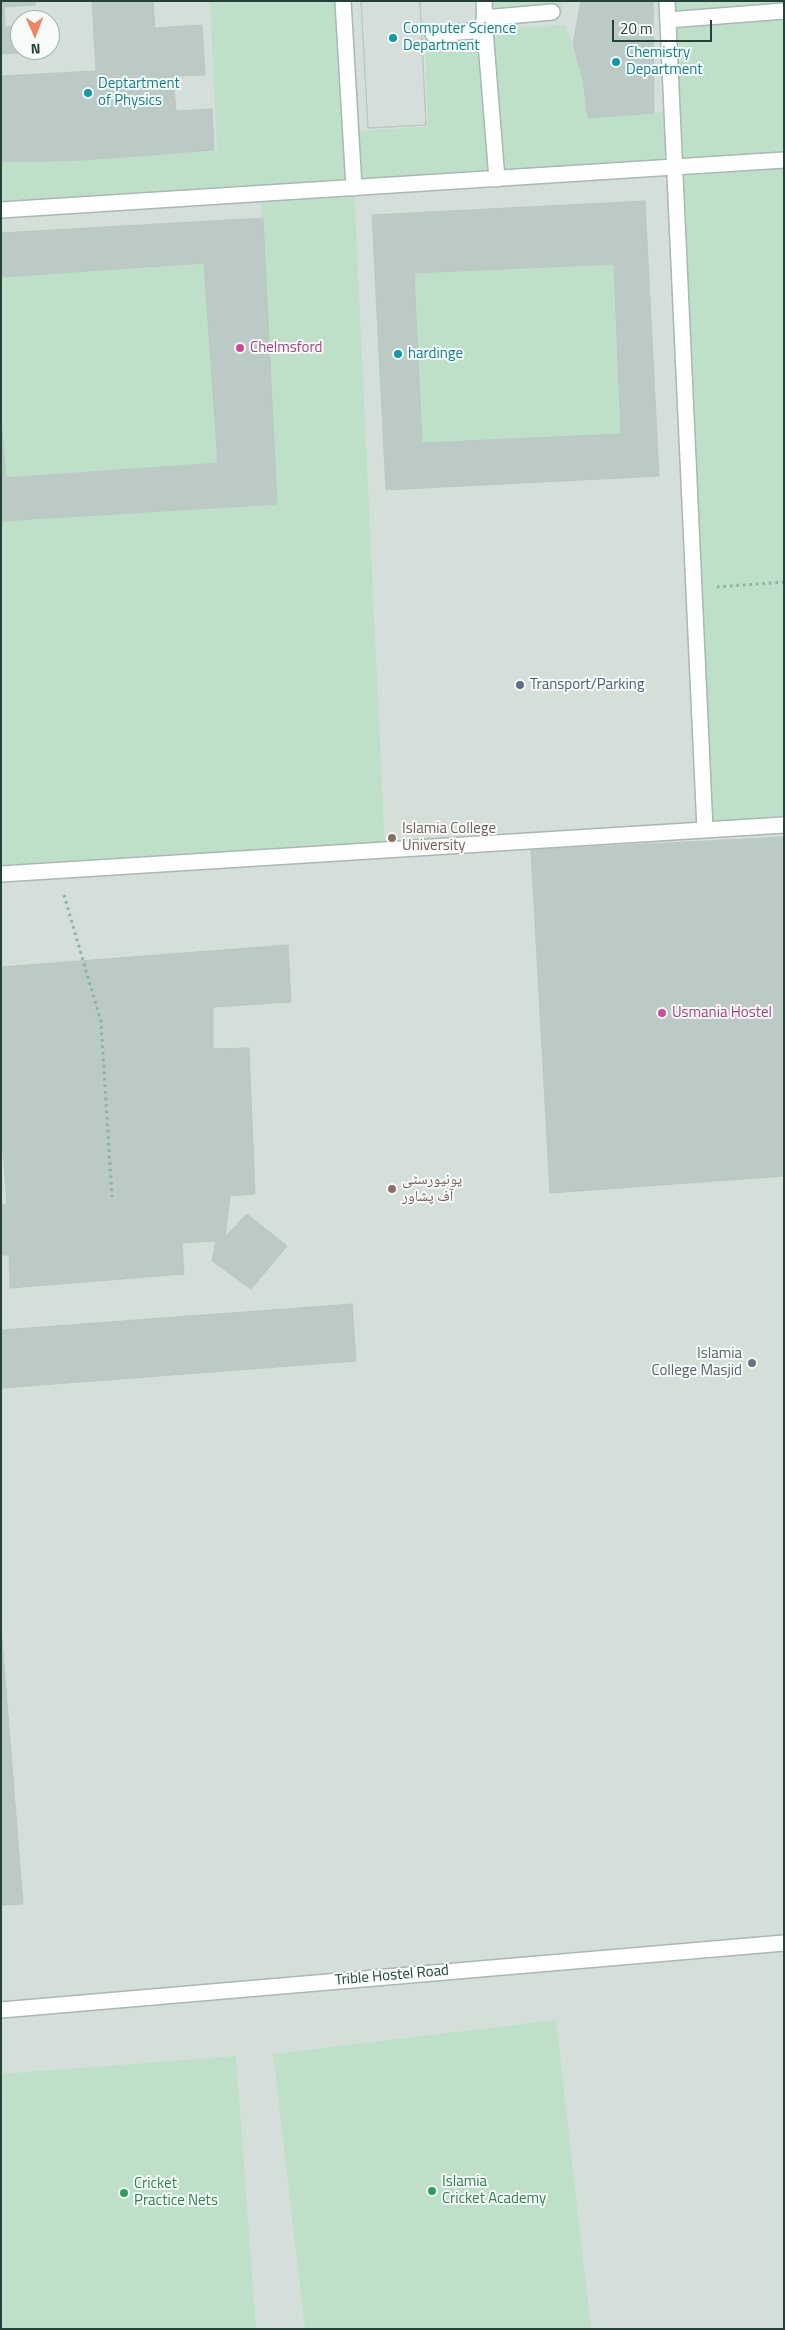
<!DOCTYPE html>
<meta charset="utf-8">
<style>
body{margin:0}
#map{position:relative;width:785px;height:2330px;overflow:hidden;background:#e6efeb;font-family:"Titillium Web",sans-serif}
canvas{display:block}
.frame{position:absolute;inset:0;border:2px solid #24423a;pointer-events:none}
.north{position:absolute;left:10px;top:10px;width:50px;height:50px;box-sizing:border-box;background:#f7fbf9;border:1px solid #a3b1ad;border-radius:50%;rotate:178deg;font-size:14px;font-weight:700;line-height:20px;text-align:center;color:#24423a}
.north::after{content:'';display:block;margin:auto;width:18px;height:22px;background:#f4845f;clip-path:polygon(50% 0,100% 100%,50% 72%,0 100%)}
.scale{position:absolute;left:612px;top:20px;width:100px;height:22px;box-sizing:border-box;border:2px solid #24423a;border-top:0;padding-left:6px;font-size:15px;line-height:18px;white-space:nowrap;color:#24423a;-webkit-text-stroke:4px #f7fbf9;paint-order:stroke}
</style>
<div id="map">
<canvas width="785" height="2330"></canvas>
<div class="frame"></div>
<div class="north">N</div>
<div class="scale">20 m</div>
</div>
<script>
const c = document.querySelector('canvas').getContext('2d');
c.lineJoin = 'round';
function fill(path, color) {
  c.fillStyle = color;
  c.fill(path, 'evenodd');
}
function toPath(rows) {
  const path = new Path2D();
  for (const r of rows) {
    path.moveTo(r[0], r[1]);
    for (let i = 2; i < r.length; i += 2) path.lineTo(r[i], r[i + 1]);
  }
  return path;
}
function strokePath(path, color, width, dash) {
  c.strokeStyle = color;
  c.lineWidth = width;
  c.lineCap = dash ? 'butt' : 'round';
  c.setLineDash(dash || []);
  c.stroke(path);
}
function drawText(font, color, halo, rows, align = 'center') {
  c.font = font + ' "Titillium Web","Noto Naskh Arabic",sans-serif';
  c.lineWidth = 4;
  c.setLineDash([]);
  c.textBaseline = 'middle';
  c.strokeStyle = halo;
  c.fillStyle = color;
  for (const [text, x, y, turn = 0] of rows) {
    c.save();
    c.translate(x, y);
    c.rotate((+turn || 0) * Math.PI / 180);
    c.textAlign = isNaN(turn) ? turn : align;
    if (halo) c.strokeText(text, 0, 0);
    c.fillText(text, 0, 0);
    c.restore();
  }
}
fill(toPath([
 [1,1,784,1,784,2329,1,2329],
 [20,20,50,20,50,50,20,50]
]), '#d4dfda');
fill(toPath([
 [210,1,342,1,352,131,428,127,425,36,486,29,566,25,583,81,587,118,672,111,667,1,784,1,784,825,705,830,675,168,354,188,385,850,1,874,1,521,277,504,261,194,1,210,1,163,217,151],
 [485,1,562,1,562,10,485,17],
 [204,263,218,463,6,478,1,418,1,277],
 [614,264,621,434,422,443,414,273],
 [556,2020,591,2329,305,2329,273,2054],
 [236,2056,256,2329,2,2329,1,2074]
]), '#bfe0c8');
const building = toPath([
 [1,1,35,1,35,5,4,7,5,27,20,26,20,50,39,50,39,52,1,54,1,1],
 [92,1,153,1,155,28,202,25,205,75,173,76,176,111,212,109,214,150,84,160,1,162,1,76,96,71,92,1],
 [361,1,420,1,426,125,368,128,361,1],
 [361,1,420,1,426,125,368,128,361,1],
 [581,1,653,1,654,113,588,118,583,80,573,44,581,1],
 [645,201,659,476,386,490,372,215,645,201],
 [614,264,621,434,422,443,414,273,614,264],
 [263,218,277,504,1,521,1,418,6,478,218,463,204,263,1,277,1,233,263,218],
 [784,837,784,1176,550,1193,531,850,784,837],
 [288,945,291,1002,213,1007,213,1049,249,1048,255,1194,230,1196,225,1237,247,1214,287,1246,251,1289,212,1261,216,1241,182,1243,184,1274,10,1288,9,1255,1,1255,1,1205,7,1204,1,1124,1,967,288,945],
 [352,1304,356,1361,1,1388,1,1330,352,1304],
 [1,1627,23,1904,1,1905,1,1627]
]);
fill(building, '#bbcac4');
strokePath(building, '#b8c9c2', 1);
const lane = toPath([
 [668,20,784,11]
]);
const street = toPath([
 [343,1,354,188],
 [667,1,705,830],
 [433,34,485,30,484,1],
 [497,179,484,18,552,12],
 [1,210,784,160],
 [1,874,784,825],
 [1,2010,784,1943]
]);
strokePath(lane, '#a8b8b2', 18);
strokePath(street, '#a8b8b2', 18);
strokePath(toPath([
 [717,587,784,582],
 [64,895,101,1022,112,1197]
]), '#86b3a5', 3, [2.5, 4]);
strokePath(lane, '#fff', 15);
strokePath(street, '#fff', 15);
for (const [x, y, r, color] of [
 [393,38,5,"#0f9aa8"],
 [616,62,5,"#0f9aa8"],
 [88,93,5,"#0f9aa8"],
 [240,348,5,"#d1479c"],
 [398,354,5,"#0f9aa8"],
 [520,685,5,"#5c6f8a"],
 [392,838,5,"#8d6e63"],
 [662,1013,5,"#d1479c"],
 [392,1189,5,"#8d6e63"],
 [752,1363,5,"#6b7280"],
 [432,2191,5,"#2e9e5b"],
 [124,2193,5,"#2e9e5b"]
]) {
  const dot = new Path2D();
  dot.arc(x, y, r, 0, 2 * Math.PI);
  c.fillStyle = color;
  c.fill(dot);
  strokePath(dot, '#f7fbf9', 2);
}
drawText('15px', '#0d838f', '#f7fbf9', [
 ["Computer Science",403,29],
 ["Department",403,46],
 ["Chemistry",626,53],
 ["Department",626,70],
 ["Deptartment",98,84],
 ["of Physics",98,101],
 ["hardinge",408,354]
], 'left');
drawText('15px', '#b23c85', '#f7fbf9', [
 ["Chelmsford",250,348],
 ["Usmania Hostel",672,1013]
], 'left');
drawText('15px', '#4e5e75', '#f7fbf9', [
 ["Transport/Parking",530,685]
], 'left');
drawText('15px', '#785e54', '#f7fbf9', [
 ["Islamia College",402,829],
 ["University",402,846],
 ["یونیورسٹی",402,1180],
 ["آف پشاور",402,1197]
], 'left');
drawText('15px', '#5b616d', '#f7fbf9', [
 ["Islamia",742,1354],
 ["College Masjid",742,1371]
], 'right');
drawText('15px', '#24423a', '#f7fbf9', [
 ["Trible Hostel Road",392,1976,-5]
]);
drawText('15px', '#27864d', '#f7fbf9', [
 ["Islamia",442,2182],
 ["Cricket Academy",442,2199],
 ["Cricket",134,2184],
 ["Practice Nets",134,2201]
], 'left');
</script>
